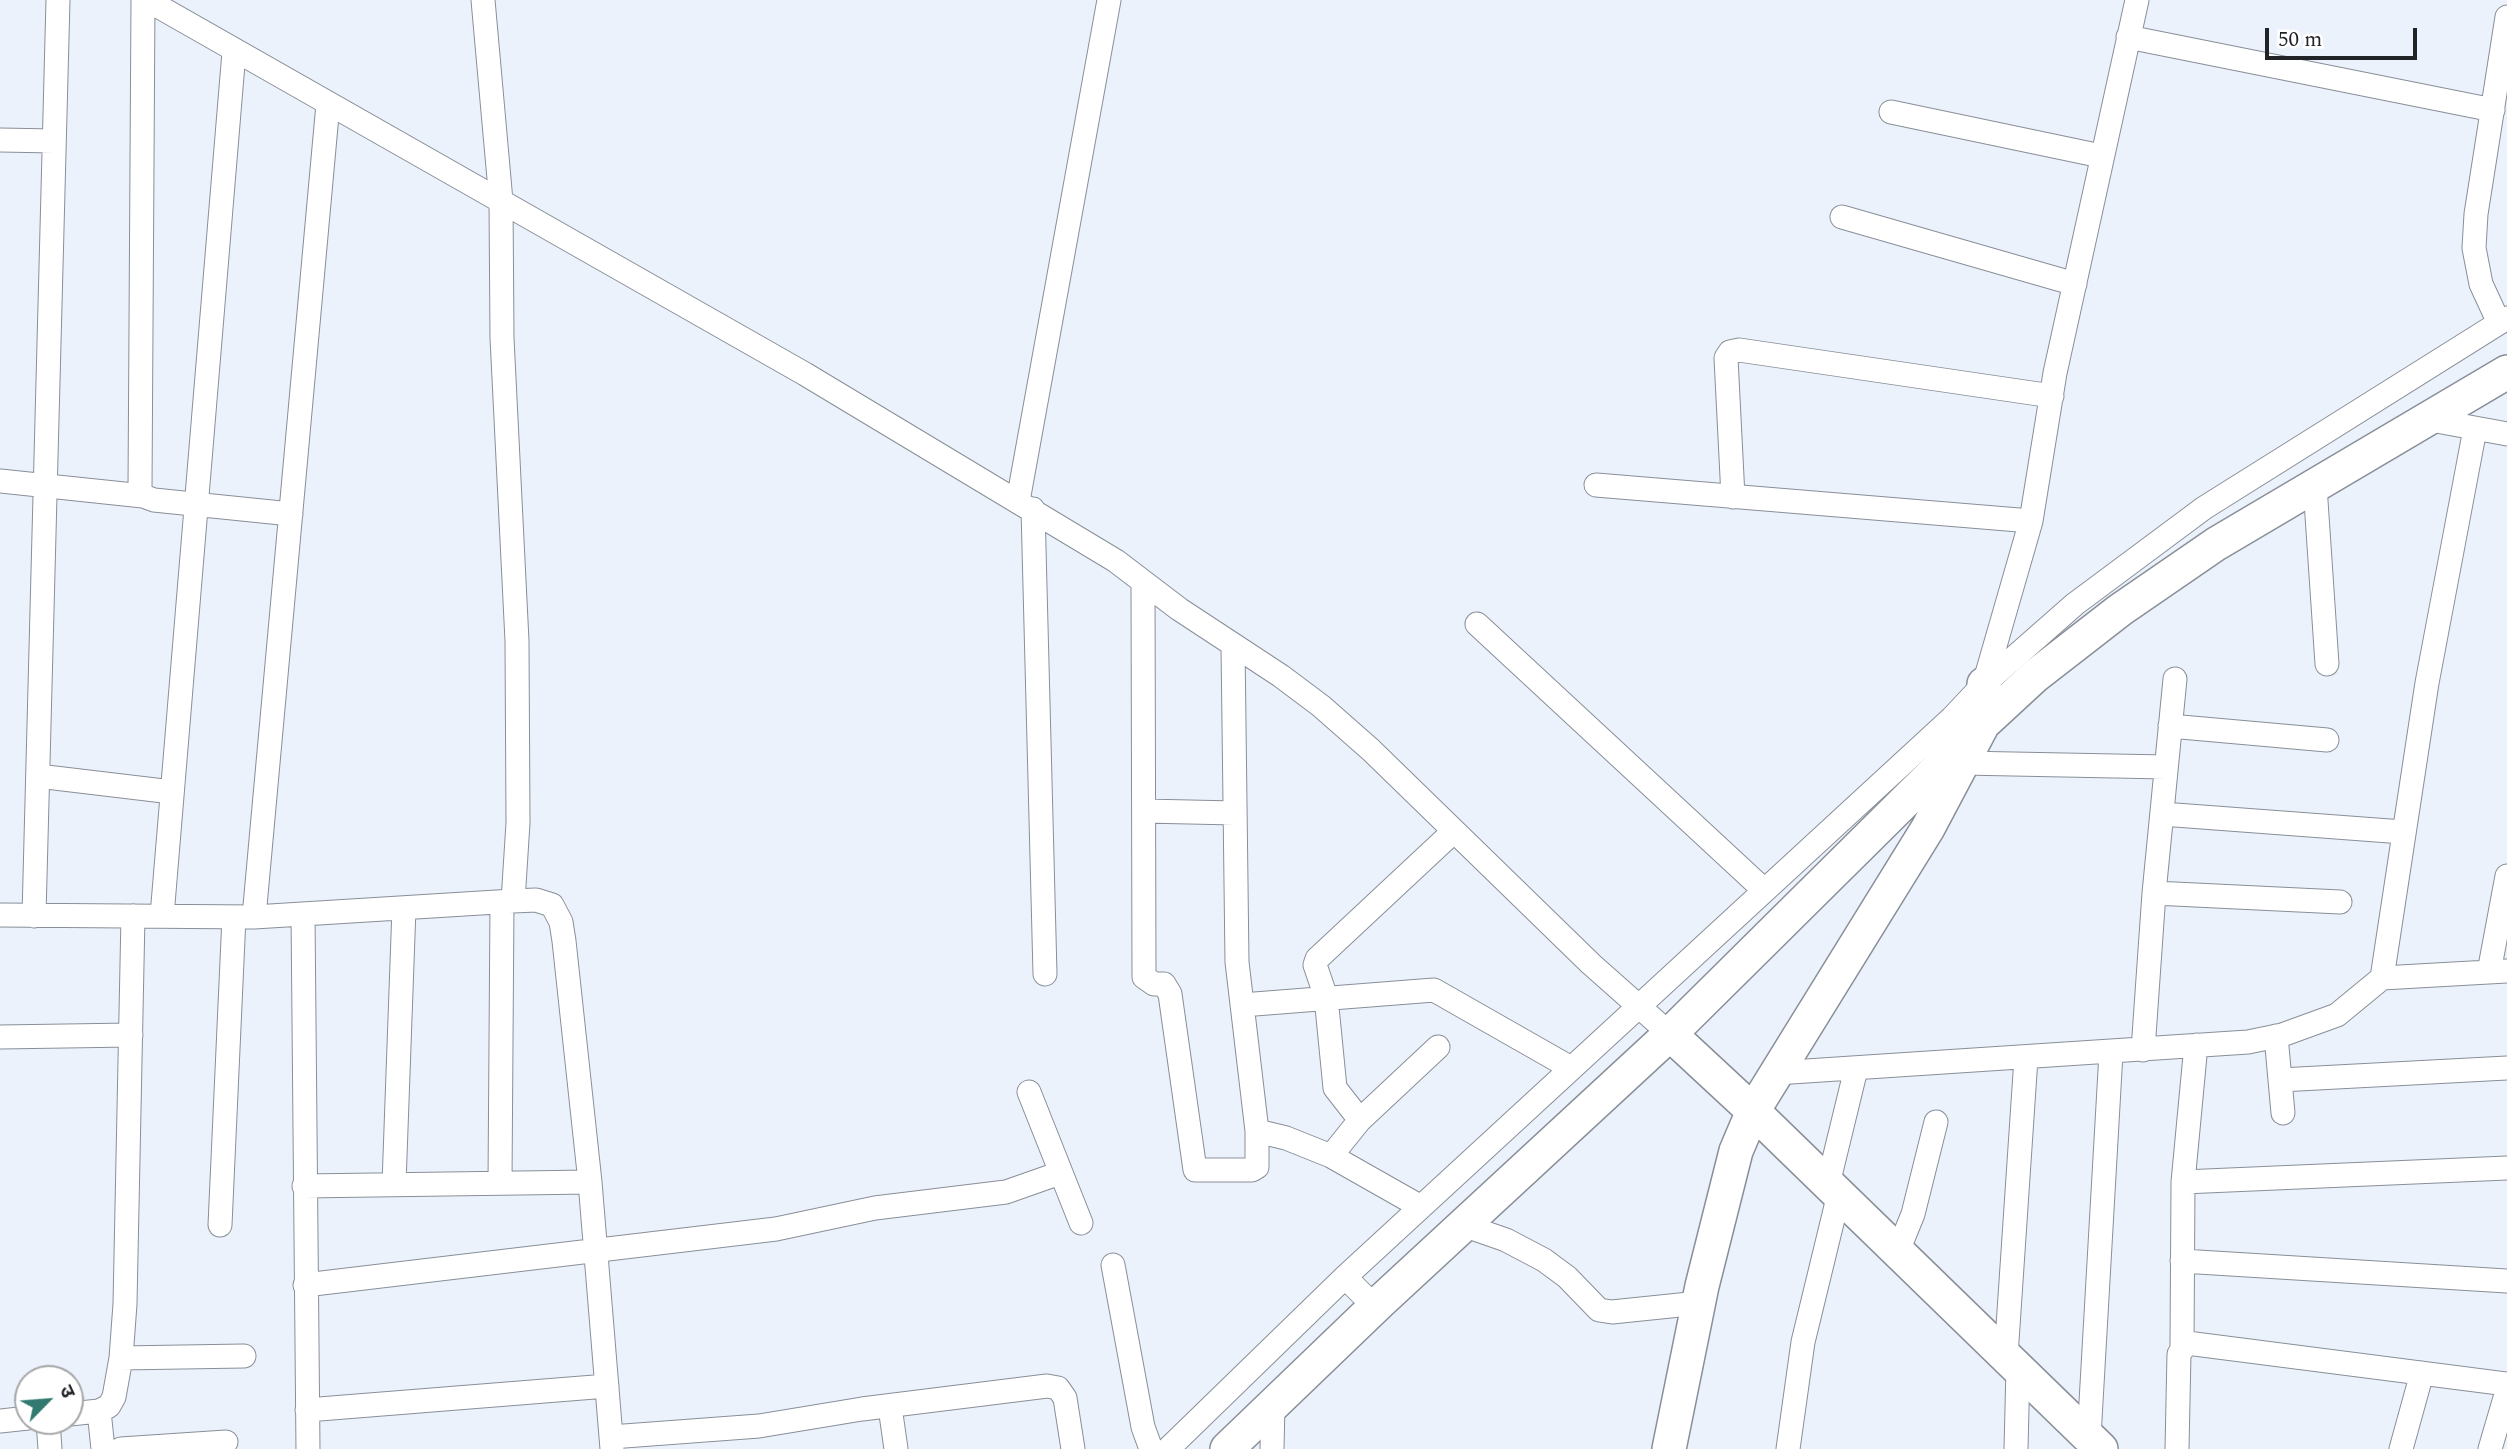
<!DOCTYPE html>
<meta charset="utf-8">
<style>
body{margin:0}
#map{position:relative;width:2507px;height:1449px;overflow:hidden;background:#ebf2fc;font-family:Spectral,"Noto Sans Devanagari",serif}
canvas{display:block}
.north{position:absolute;left:14px;top:1365px;width:70px;height:70px;box-sizing:border-box;background:#fff;border:2px solid #a6a7a9;border-radius:50%;rotate:65deg;font-size:19px;font-weight:700;line-height:28px;text-align:center;color:#212327}
.north::after{content:'';display:block;margin:auto;width:24px;height:32px;background:#327970;clip-path:polygon(50% 0,100% 100%,50% 72%,0 100%)}
.scale{position:absolute;left:2265px;top:28px;width:152px;height:32px;box-sizing:border-box;border:4px solid #212327;border-top:0;padding-left:9px;font-size:21px;line-height:24px;white-space:nowrap;color:#212327;-webkit-text-stroke:5px #fff;paint-order:stroke}
</style>
<div id="map">
<canvas width="2507" height="1449"></canvas>
<div class="north">उ</div>
<div class="scale">50 m</div>
</div>
<script>
const c = document.querySelector('canvas').getContext('2d');
c.lineJoin = 'round';
function toPath(rows) {
  const path = new Path2D();
  for (const r of rows) {
    path.moveTo(r[0], r[1]);
    for (let i = 2; i < r.length; i += 2) path.lineTo(r[i], r[i + 1]);
  }
  return path;
}
function strokePath(path, color, width, dash) {
  c.strokeStyle = color;
  c.lineWidth = width;
  c.lineCap = dash ? 'butt' : 'round';
  c.setLineDash(dash || []);
  c.stroke(path);
}
const street = toPath([
 [143,0,140,490,143,496,154,500,291,514],
 [147,0,805,374,1116,561,1179,609,1281,676,1321,706,1371,750,1591,964,1670,1034],
 [483,0,501,201,502,338,517,641,518,823,513,901],
 [2128,37,2493,110],
 [1891,112,2101,156],
 [0,140,54,141],
 [1842,217,2075,284],
 [2499,323,2481,284,2474,248,2476,214,2507,17],
 [2431,420,2507,434],
 [0,481,143,496],
 [1596,485,2031,521],
 [2315,486,2327,664],
 [1733,497,1726,358,1730,352,1739,350,2052,396],
 [1018,501,1109,0],
 [1033,509,1045,974],
 [1143,582,1144,977,1154,984,1164,984,1170,994,1195,1170,1252,1170,1257,1167,1257,1131],
 [1477,624,1764,890],
 [1233,645,1237,962,1257,1131,1286,1138,1331,1156,1421,1207],
 [1984,684,2031,521,2055,373,2137,0],
 [2170,726,2327,740],
 [1962,763,2166,767],
 [38,776,172,792],
 [1144,811,1235,813],
 [2162,814,2403,832],
 [2154,893,2340,902],
 [303,914,308,1449],
 [0,915,254,917,513,901,536,900,552,905,561,922,564,941,590,1182,612,1449],
 [34,916,58,0],
 [162,916,234,52],
 [254,917,328,104],
 [2489,972,2507,876],
 [2382,978,2427,683,2475,429],
 [1242,1005,1434,990,1571,1068],
 [2276,1036,2283,1113],
 [0,1037,131,1035],
 [2196,1045,2183,1182,2507,1168],
 [2143,1050,2154,893,2175,679],
 [1776,1073,2248,1042,2282,1035,2337,1015,2382,978,2507,971],
 [2280,1080,2507,1068],
 [1029,1092,1081,1223],
 [1360,1120,1438,1047],
 [1331,1156,1360,1120,1335,1088,1326,997,1315,965,1317,959,1453,832],
 [500,1183,502,902],
 [394,1184,404,908],
 [1828,1184,1856,1069],
 [304,1186,590,1182],
 [220,1225,234,917],
 [1463,1225,1506,1240,1544,1260,1567,1277,1599,1310,1612,1312,1699,1303],
 [1898,1251,1913,1214,1936,1122],
 [2182,1261,2507,1281],
 [1113,1265,1143,1427,1151,1449],
 [1345,1277,1375,1307],
 [305,1285,776,1229,875,1208,1006,1192,1060,1173],
 [2182,1346,2183,1182],
 [2006,1356,2026,1058],
 [121,1358,244,1356],
 [890,1407,896,1449],
 [307,1410,607,1386],
 [99,1411,103,1449],
 [70,1414,99,1411,109,1406,114,1397,121,1358,125,1304,133,916],
 [0,1421,28,1418],
 [48,1421,50,1449],
 [611,1437,759,1426,862,1409,1047,1386,1058,1388,1065,1398,1073,1449],
 [2089,1437,2111,1053],
 [121,1449,226,1442],
 [1168,1449,1345,1277,1952,718,1984,684,2075,604,2204,508,2507,318],
 [1272,1449,1273,1404],
 [1788,1449,1803,1342,1839,1194],
 [2016,1449,2018,1367],
 [2177,1449,2179,1354,2187,1343,2507,1384],
 [2401,1449,2422,1373],
 [2490,1449,2507,1391]
]);
const secondary = toPath([
 [1670,1034,1753,1111,2101,1449],
 [1227,1449,1379,1303,1670,1034,1983,724,2035,676,2120,610,2216,544,2507,372],
 [1669,1449,1702,1286,1736,1151,1753,1111,1928,828,1983,724,1984,684]
]);
strokePath(street, '#898f98', 25);
strokePath(secondary, '#898f98', 36);
strokePath(street, '#fff', 23);
strokePath(secondary, '#fff', 33);
</script>
